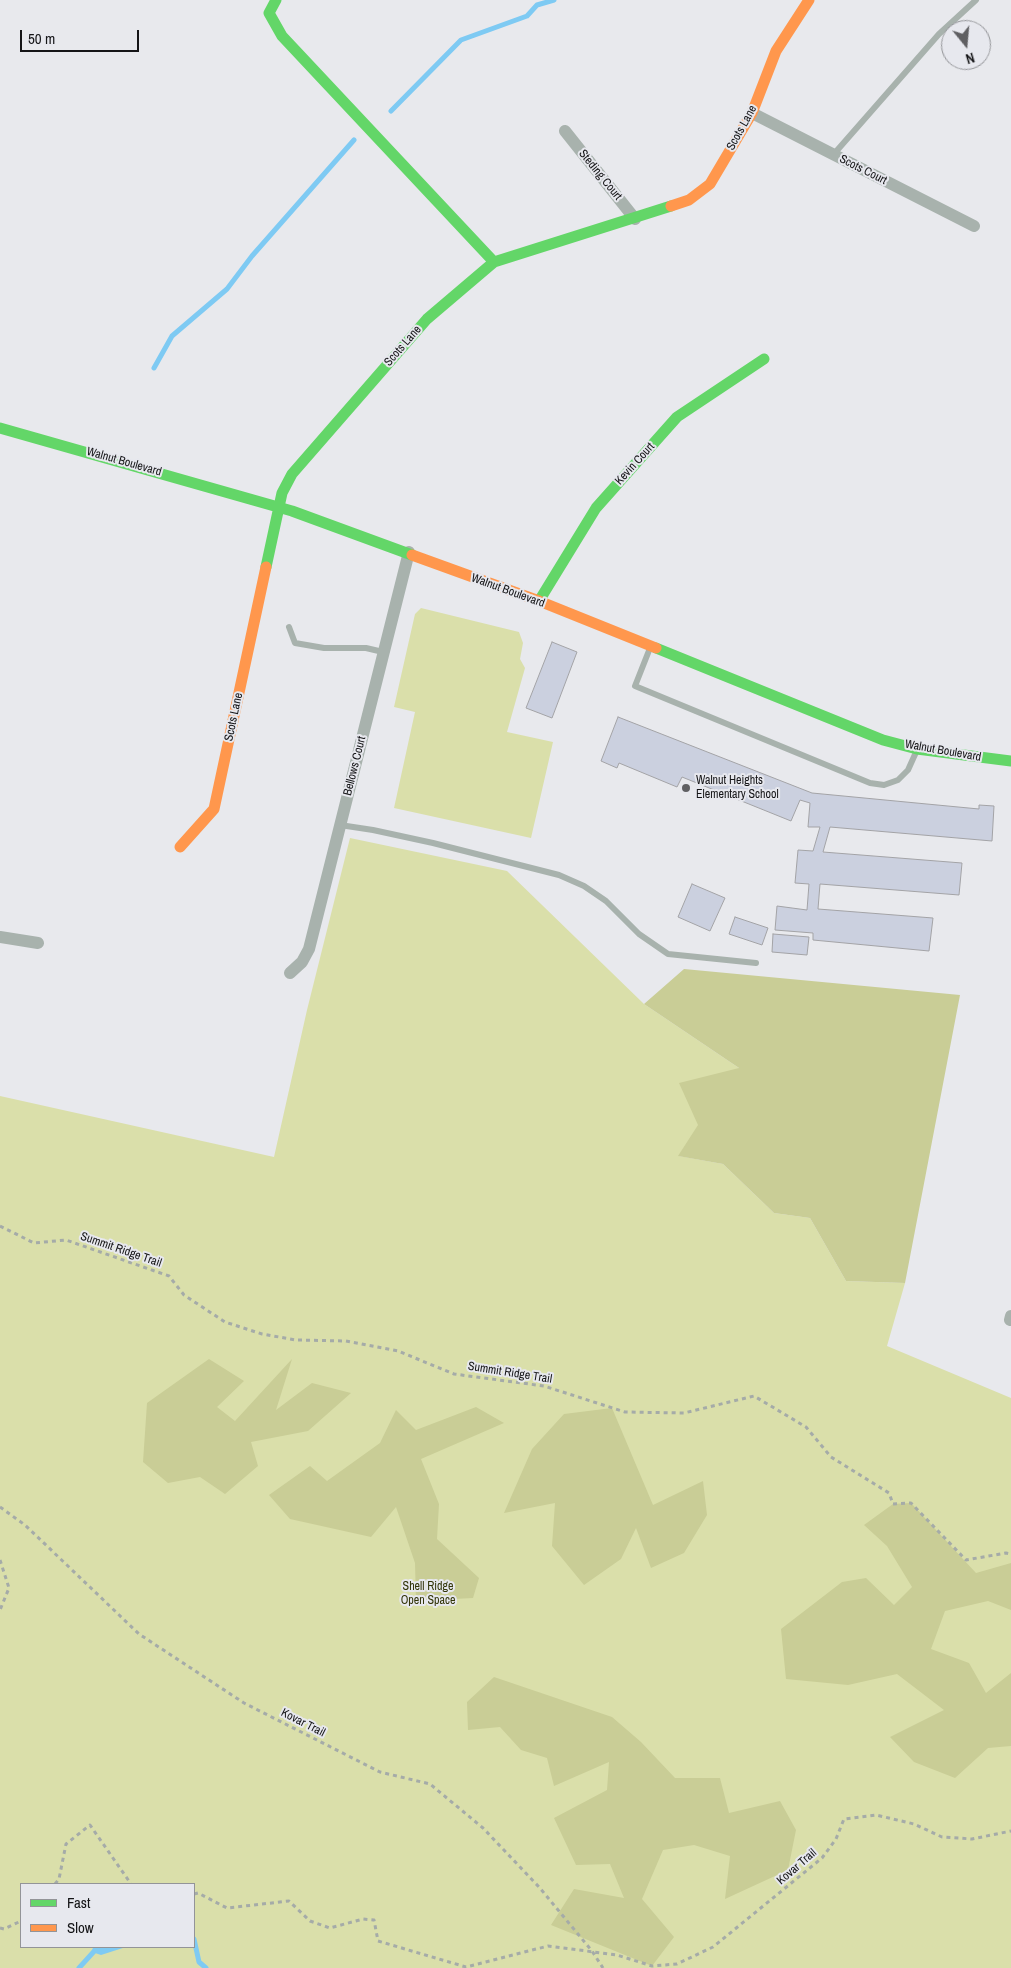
<!DOCTYPE html>
<style>
body{margin:0}
#map{position:relative;width:1011px;height:1968px;overflow:hidden;background:#e8e9ed;font-family:"Archivo Narrow",sans-serif}
canvas{display:block}
.legend{position:absolute;left:20px;top:1883px;width:175px;height:65px;box-sizing:border-box;background:#e7e8ee;border:1px solid #939498;margin:0;padding:6px 9px;list-style:none;font-size:15px;color:#151517}
.legend li{display:flex;align-items:center;gap:10px;height:25px}
.legend b{width:25px;border:1px solid #939498}
.north{position:absolute;left:941px;top:20px;width:50px;height:50px;box-sizing:border-box;background:#e7e8ee;border:1px solid #939498;border-radius:50%;rotate:163deg;font-size:14px;font-weight:700;line-height:20px;text-align:center;color:#151517}
.north::after{content:'';display:block;margin:auto;width:18px;height:22px;background:#5f5f62;clip-path:polygon(50% 0,100% 100%,50% 72%,0 100%)}
.scale{position:absolute;left:20px;top:30px;width:119px;height:22px;box-sizing:border-box;border:2px solid #151517;border-top:0;padding-left:6px;font-size:15px;line-height:18px;white-space:nowrap;color:#151517;-webkit-text-stroke:4px #e7e8ee;paint-order:stroke}
</style>
<div id="map">
<canvas width="1011" height="1968"></canvas>
<ul class="legend">
<li><b style="height:6px;background:#63d668"></b>Fast</li>
<li><b style="height:6px;background:#ff974d"></b>Slow</li>
</ul>
<div class="north">N</div>
<div class="scale">50 m</div>
</div>
<script>
const c = document.querySelector('canvas').getContext('2d');
c.lineJoin = 'round';
function fill(path, color) {
  c.fillStyle = color;
  c.fill(path, 'evenodd');
}
function toPath(rows) {
  const path = new Path2D();
  for (const r of rows) {
    path.moveTo(r[0], r[1]);
    for (let i = 2; i < r.length; i += 2) path.lineTo(r[i], r[i + 1]);
  }
  return path;
}
function strokePath(path, color, width, dash) {
  c.strokeStyle = color;
  c.lineWidth = width;
  c.lineCap = dash ? 'butt' : 'round';
  c.setLineDash(dash || []);
  c.stroke(path);
}
function drawText(font, color, halo, rows, align = 'center') {
  c.font = font + ' "Archivo Narrow",sans-serif';
  c.lineWidth = 4;
  c.setLineDash([]);
  c.textBaseline = 'middle';
  c.strokeStyle = halo;
  c.fillStyle = color;
  for (const [text, x, y, turn = 0] of rows) {
    c.save();
    c.translate(x, y);
    c.rotate((+turn || 0) * Math.PI / 180);
    c.textAlign = isNaN(turn) ? turn : align;
    if (halo) c.strokeText(text, 0, 0);
    c.fillText(text, 0, 0);
    c.restore();
  }
}
fill(toPath([
 [421,608,519,632,523,643,520,659,525,668,507,732,553,742,531,838,394,808,415,712,394,707,415,614],
 [350,838,507,871,644,1004,739,1068,679,1156,723,1164,774,1213,810,1218,846,1281,905,1283,887,1346,1011,1398,1011,1968,0,1968,0,1096,274,1157,307,1010],
 [21,1884,194,1884,194,1947,21,1947]
]), '#dadfaa');
fill(toPath([
 [684,969,960,995,905,1283,846,1281,810,1218,774,1213,723,1164,678,1156,698,1125,679,1083,739,1068,644,1004],
 [209,1359,244,1381,217,1407,235,1421,292,1359,276,1410,312,1383,351,1393,308,1431,251,1442,258,1466,225,1494,200,1477,168,1483,143,1462,147,1403],
 [476,1407,504,1423,421,1459,439,1504,437,1539,479,1578,473,1598,416,1601,415,1563,396,1507,371,1537,290,1519,269,1495,310,1466,327,1481,380,1443,396,1410,416,1430],
 [612,1408,653,1505,703,1481,707,1515,684,1553,651,1568,636,1528,621,1559,584,1585,552,1546,555,1503,504,1513,532,1449,564,1414],
 [911,1503,976,1573,1011,1563,1011,1610,988,1601,945,1611,931,1649,969,1663,986,1693,1011,1673,1011,1746,988,1748,955,1778,914,1762,890,1737,944,1710,897,1674,848,1685,786,1679,781,1629,842,1582,866,1578,894,1605,912,1587,887,1546,864,1525,893,1504],
 [494,1677,612,1717,641,1742,675,1778,720,1778,729,1813,780,1801,796,1830,788,1870,725,1899,730,1856,694,1845,663,1850,642,1899,674,1937,652,1966,551,1925,574,1889,624,1898,610,1864,576,1865,554,1818,607,1790,609,1762,554,1786,547,1758,521,1750,500,1727,468,1730,467,1702]
]), '#c9cd96');
fill(toPath([
 [93,1947,126,1947,101,1955,92,1952]
]), '#7ecaf3');
strokePath(toPath([
 [391,111,461,40,527,16,537,5,554,0],
 [154,368,172,336,227,289,252,256,354,140],
 [194,1939,199,1962,206,1968],
 [79,1968,98,1947]
]), '#7ecaf3', 5);
const building = toPath([
 [552,642,577,652,552,718,526,708,552,642],
 [618,717,812,793,979,809,979,805,994,806,992,841,830,827,823,852,962,863,959,895,820,884,818,909,933,918,929,951,813,940,813,933,775,930,777,906,807,910,809,884,795,883,798,850,813,851,820,827,808,827,810,803,800,800,791,821,682,777,677,787,619,763,617,768,601,761,618,717],
 [692,884,725,898,710,931,678,917,692,884],
 [735,917,768,928,762,945,729,934,735,917],
 [773,934,809,937,807,955,772,952,773,934]
]);
fill(building, '#cbd0df');
strokePath(building, '#a3a3a6', 1);
strokePath(toPath([
 [0,1226,34,1243,66,1240,169,1276,184,1295,225,1322,262,1334,296,1340,346,1341,398,1351,454,1374,544,1386,625,1412,684,1413,754,1396,806,1427,831,1457,889,1493,893,1504,911,1503,966,1560,1006,1553,1011,1554],
 [0,1507,25,1525,139,1634,244,1703,380,1772,430,1784,483,1828,539,1887,592,1951,603,1968],
 [0,1560,9,1588,0,1610],
 [55,1884,59,1879,66,1844,90,1825,131,1884],
 [194,1894,198,1893,227,1908,289,1901,310,1921,330,1928,363,1919,374,1920,378,1941,466,1967,548,1946,617,1955,652,1966,677,1964,713,1947,822,1858,836,1839,844,1819,876,1815,914,1824,942,1837,972,1839,1011,1831],
 [0,1928,4,1929,21,1921]
]), '#a5aba8', 3, [4, 4]);
strokePath(toPath([
 [833,155,939,34,976,0],
 [289,627,295,643,324,648,366,648,383,652],
 [650,648,635,686,870,783,884,785,898,780,908,770,917,750],
 [340,825,373,830,433,843,559,875,584,886,606,901,639,934,668,954,756,963]
]), '#a8b2ad', 6);
strokePath(toPath([
 [752,113,974,226],
 [565,131,635,219],
 [0,937,38,943],
 [290,973,302,962,309,949,409,552],
 [1010,1320,1011,1316]
]), '#a8b2ad', 12);
strokePath(toPath([
 [276,0,269,13,282,36,494,262],
 [0,428,292,511,412,555],
 [266,567,282,493,292,474,427,319,494,262,671,206],
 [539,601,596,508,677,417,764,359],
 [656,648,883,740,917,749,1011,761]
]), '#63d668', 11);
strokePath(toPath([
 [671,206,689,200,710,184,752,113,776,51,809,0],
 [412,555,539,601,656,648],
 [180,847,214,809,266,567]
]), '#ff974d', 11);
for (const [x, y, r, color] of [
 [686,788,5,"#5f5f62"]
]) {
  const dot = new Path2D();
  dot.arc(x, y, r, 0, 2 * Math.PI);
  c.fillStyle = color;
  c.fill(dot);
  strokePath(dot, '#e7e8ee', 2);
}
drawText('12px', '#151517', '#e7e8ee', [
 ["Scots Lane",742,128,-61],
 ["Scots Court",863,170,27],
 ["Steding Court",600,175,51],
 ["Scots Lane",403,346,-49],
 ["Walnut Boulevard",124,462,16],
 ["Kevin Court",635,464,-48],
 ["Walnut Boulevard",508,591,20],
 ["Scots Lane",234,717,-78],
 ["Walnut Boulevard",943,751,10],
 ["Bellows Court",355,766,-76],
 ["Summit Ridge Trail",121,1250,19],
 ["Summit Ridge Trail",510,1373,9],
 ["Kovar Trail",303,1723,27],
 ["Kovar Trail",797,1867,-41]
]);
drawText('12px', '#151517', '#e7e8ee', [
 ["Walnut Heights",696,781],
 ["Elementary School",696,795]
], 'left');
drawText('12px', '#323508', '#e7e8ee', [
 ["Shell Ridge",428,1587],
 ["Open Space",428,1601]
]);
</script>
